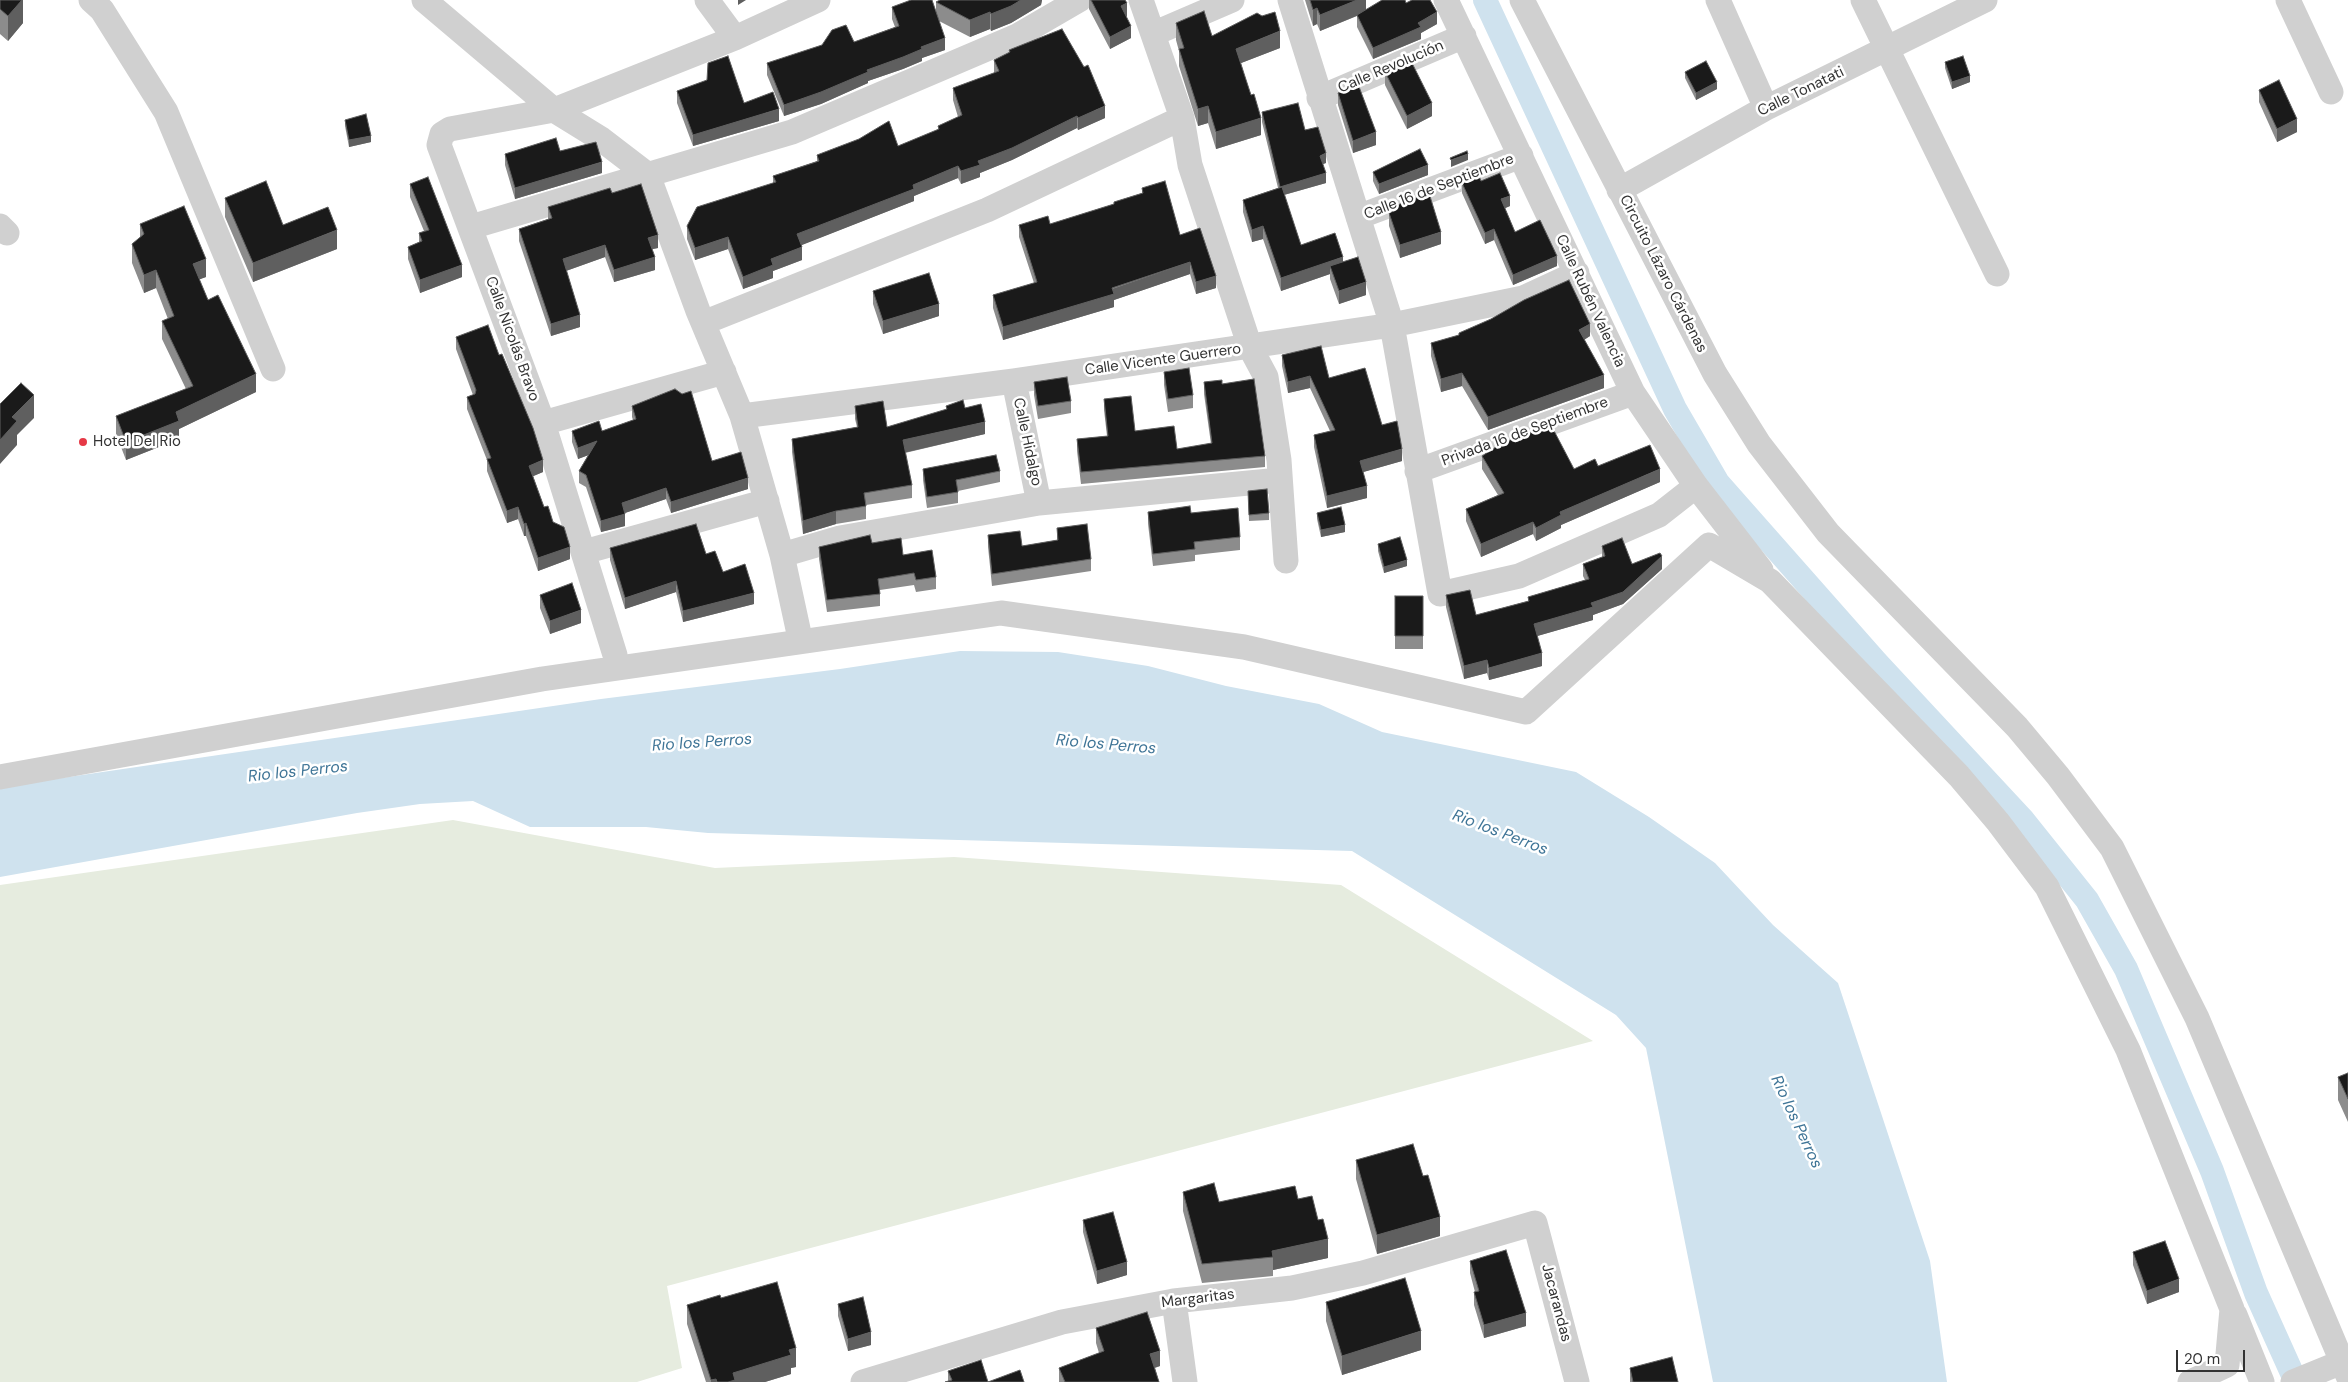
<!DOCTYPE html>
<meta charset="utf-8">
<style>
body{margin:0}
#map{position:relative;width:2348px;height:1382px;overflow:hidden;background:#fff;font-family:"DM Sans",sans-serif}
canvas{display:block}
.scale{position:absolute;left:2176px;top:1350px;width:69px;height:22px;box-sizing:border-box;border:2px solid #333;border-top:0;padding-left:6px;font-size:15px;line-height:18px;white-space:nowrap;color:#333;-webkit-text-stroke:4px #fff;paint-order:stroke}
</style>
<div id="map">
<canvas width="2348" height="1382"></canvas>
<div class="scale">20 m</div>
</div>
<script>
const c = document.querySelector('canvas').getContext('2d');
c.lineJoin = 'round';
function fill(path, color) {
  c.fillStyle = color;
  c.fill(path, 'evenodd');
}
function toPath(rows) {
  const path = new Path2D();
  for (const r of rows) {
    path.moveTo(r[0], r[1]);
    for (let i = 2; i < r.length; i += 2) path.lineTo(r[i], r[i + 1]);
  }
  return path;
}
function strokePath(path, color, width, dash) {
  c.strokeStyle = color;
  c.lineWidth = width;
  c.lineCap = dash ? 'butt' : 'round';
  c.setLineDash(dash || []);
  c.stroke(path);
}
function drawText(font, color, halo, rows, align = 'center') {
  c.font = font + ' "DM Sans",sans-serif';
  c.lineWidth = 5;
  c.setLineDash([]);
  c.textBaseline = 'middle';
  c.strokeStyle = halo;
  c.fillStyle = color;
  for (const [text, x, y, turn = 0] of rows) {
    c.save();
    c.translate(x, y);
    c.rotate((+turn || 0) * Math.PI / 180);
    c.textAlign = isNaN(turn) ? turn : align;
    if (halo) c.strokeText(text, 0, 0);
    c.fillText(text, 0, 0);
    c.restore();
  }
}
fill(toPath([
 [453,820,715,868,954,857,1341,885,1593,1041,667,1286,682,1368,637,1382,0,1382,0,885]
]), '#e6ecdf');
fill(toPath([
 [960,651,1058,652,1148,666,1226,686,1319,704,1382,732,1576,772,1649,817,1715,863,1773,925,1838,983,1930,1261,1947,1382,1713,1382,1646,1048,1616,1015,1352,851,708,833,646,827,530,827,473,801,420,804,357,813,0,877,0,787,601,699,840,669]
]), '#cfe2ee');
strokePath(toPath([
 [1485,0,1675,409,1718,483,1877,663,2023,820,2087,900,2126,969,2212,1171,2256,1293,2296,1382]
]), '#cfe2ee', 24);
strokePath(toPath([
 [91,0,102,10,166,112,273,369],
 [424,0,554,110,735,38,818,0],
 [707,0,735,38],
 [1141,0,1182,118,1190,165,1250,347,1266,377,1279,460,1286,561],
 [1290,0,1392,325,1440,594,1519,576,1659,515,1696,486],
 [1446,0,1633,393,1696,486,1761,570],
 [1522,0,1715,374,1759,444,1828,533,2017,727,2058,776,2112,848,2197,1018,2348,1376],
 [1718,0,1766,108],
 [1863,0,1997,274],
 [2288,0,2331,92],
 [1153,34,1232,0],
 [1319,98,1464,36],
 [1619,190,1766,108,1985,0],
 [1358,217,1521,156],
 [0,226,7,233],
 [471,227,792,132,1017,36,1079,0],
 [703,323,987,210,1182,118],
 [1014,381,1039,503],
 [742,416,1014,381,1392,325,1523,298,1577,273],
 [543,423,724,372],
 [1417,471,1633,393],
 [584,552,767,501],
 [782,555,798,629],
 [615,655,543,423,439,145,442,134,450,129,554,110,601,139,648,175,698,311,742,416,782,555,840,538,1039,503,1280,480],
 [0,777,542,679,1001,613,1244,647,1526,712,1709,545,1770,581,1959,776,1998,822,2047,887,2128,1050,2232,1309,2227,1365,2190,1382],
 [1174,1301,1185,1382],
 [2235,1315,2262,1382],
 [863,1382,1062,1322,1174,1301,1292,1288,1363,1273,1535,1223,1577,1382],
 [2293,1382,2342,1362]
]), '#d0d0d0', 25);
fill(toPath([
 [0,0,23,0,23,23,8,41,0,34],
 [1042,0,1041,5,1011,23,991,31,990,29,970,37,939,21,945,50,922,58,922,61,903,69,868,81,868,83,821,104,784,116,767,75,767,63,854,42,895,27,892,19,892,7,936,12,936,2],
 [1089,0,1125,0,1126,16,1131,38,1110,49,1089,9],
 [1305,0,1366,0,1366,9,1406,3,1437,24,1421,33,1421,39,1373,59,1357,27,1357,16,1320,31,1317,24,1313,26],
 [1176,23,1212,36,1280,48,1241,63,1261,135,1216,149,1208,123,1198,126,1179,66,1179,51,1176,40],
 [1009,50,1105,118,1078,130,1077,128,1012,160,980,173,980,177,961,184,958,178,914,196,914,201,801,245,802,260,773,271,773,278,743,289,728,249,695,260,687,239,687,226,773,183,773,176,817,161,817,155,898,146,938,130,938,126,958,117,953,100,953,88,994,73,994,60,1009,53],
 [1945,62,1970,82,1952,89,1945,68],
 [1385,72,1432,116,1407,129,1385,85],
 [1685,72,1717,89,1696,100,1685,78],
 [2259,90,2297,132,2277,142,2259,102],
 [677,91,744,103,779,121,693,146,677,103],
 [1338,93,1376,145,1353,153,1338,105],
 [1262,112,1305,130,1326,163,1323,164,1326,183,1284,195,1301,245,1343,262,1366,295,1339,304,1330,279,1330,274,1281,291,1263,239,1252,242,1243,212,1243,200,1278,188,1262,122],
 [345,120,371,142,349,147,345,126],
 [505,154,602,173,515,199,505,165],
 [1373,172,1428,175,1379,194,1373,181],
 [1481,181,1510,206,1505,208,1515,232,1557,266,1513,285,1494,240,1485,244,1462,193,1462,183],
 [410,184,462,277,420,293,408,259,408,247,419,242,419,233,424,231,410,197],
 [1142,188,1180,235,1216,288,1196,294,1190,274,1114,300,1114,307,1003,340,993,308,993,295,1034,283,1019,237,1019,225,1050,224,1114,204,1114,202,1142,193],
 [612,193,658,248,652,249,655,270,614,282,605,257,566,271,580,327,551,336,519,241,519,229,548,219,548,207],
 [225,198,283,225,337,249,253,282,225,217],
 [1392,207,1441,244,1400,258,1389,226,1389,213,1392,212],
 [140,224,206,277,199,279,208,300,256,392,179,429,179,439,126,460,116,434,116,416,186,389,162,339,162,321,168,319,156,288,144,293,132,263,132,244,140,238],
 [873,291,939,316,883,334,873,304],
 [1459,333,1590,336,1584,340,1604,388,1488,430,1462,386,1441,392,1431,356,1431,343,1459,335],
 [456,337,543,472,533,476,544,507,553,522,570,559,538,571,526,536,524,536,518,519,507,523,487,471,487,460,467,409,467,397,473,395,456,349],
 [1282,355,1329,378,1382,425,1402,461,1363,472,1367,498,1327,508,1314,447,1314,435,1330,431,1310,388,1288,393,1282,366],
 [1164,372,1193,395,1193,408,1168,412,1164,385],
 [1034,382,1071,401,1071,413,1038,419,1034,395],
 [1204,382,1222,384,1265,456,1265,467,1081,484,1077,451,1077,439,1107,436,1104,410,1104,399,1135,431,1177,449,1211,444,1204,394],
 [632,406,712,461,748,489,671,513,666,499,625,513,625,526,601,532,586,487,579,483,579,471,588,455,578,459,572,442,572,431,602,431,633,420,632,417],
 [855,406,887,427,946,410,946,406,965,408,985,434,905,453,912,485,912,498,866,505,866,519,836,524,803,534,792,452,792,439,857,427,855,419],
 [1482,456,1574,469,1598,466,1660,482,1561,525,1561,528,1536,541,1533,534,1481,557,1466,521,1466,509,1498,495,1482,469],
 [923,469,1000,471,1000,482,958,491,958,503,927,508,923,480],
 [1248,491,1269,513,1269,520,1249,521],
 [1148,512,1191,513,1240,537,1240,550,1195,555,1195,561,1153,566,1148,524],
 [1317,513,1345,532,1321,537,1317,519],
 [1057,528,1091,559,1091,571,992,586,988,547,988,535,1022,546,1057,540],
 [872,543,903,555,936,577,936,589,916,592,914,585,880,590,880,606,827,612,819,559,819,547],
 [1378,544,1407,566,1384,573,1378,551],
 [1602,546,1632,564,1662,569,1623,604,1593,615,1593,620,1537,636,1542,666,1489,680,1487,673,1464,679,1446,607,1446,595,1476,615,1528,601,1528,597,1585,580,1583,576,1583,564,1602,557],
 [610,548,706,554,754,604,683,622,676,592,625,609,610,560],
 [540,595,581,623,550,634,540,608],
 [1395,596,1423,596,1423,649,1395,649],
 [2348,1073,2348,1122,2338,1100,2338,1077],
 [1356,1160,1440,1236,1377,1254,1356,1179],
 [1183,1192,1219,1202,1298,1199,1318,1220,1328,1258,1273,1270,1273,1276,1202,1283,1183,1211],
 [1083,1220,1127,1275,1097,1284,1083,1232],
 [2133,1252,2179,1292,2147,1304,2133,1265],
 [1470,1261,1526,1326,1484,1338,1474,1305,1474,1292,1475,1292,1470,1273],
 [721,1298,796,1367,791,1368,791,1374,765,1382,706,1382,687,1324,687,1305],
 [1326,1302,1421,1350,1342,1375,1326,1321],
 [838,1304,871,1345,848,1351,838,1316],
 [1096,1328,1160,1366,1155,1368,1159,1382,1059,1382,1059,1368,1099,1353,1096,1343],
 [1630,1368,1678,1382,1630,1382],
 [948,1371,988,1382,948,1381]
]), '#8c8c8c');
fill(toPath([
 [22,0,23,0,23,23,8,41,8,16],
 [738,0,746,0,738,5],
 [1021,0,1042,0,1041,5,1011,23,991,31,991,14],
 [1357,0,1366,0,1366,12,1320,31,1320,15],
 [1127,3,1127,16,1121,19,1121,6],
 [1317,8,1317,24,1313,26,1313,10],
 [990,12,990,29,970,37,970,20],
 [1437,12,1437,24,1421,33,1421,39,1373,59,1373,48],
 [1131,26,1131,38,1110,49,1110,37],
 [1280,31,1280,48,1236,65,1236,49],
 [945,38,945,50,922,58,922,61,903,69,868,81,868,83,821,104,784,116,784,105,921,47],
 [1970,76,1970,82,1952,89,1952,82],
 [1717,82,1717,89,1696,100,1696,93],
 [1432,103,1432,116,1407,129,1407,116],
 [1105,106,1105,118,1078,130,1078,118],
 [1208,106,1208,123,1198,126,1198,109],
 [779,109,779,121,693,146,693,135],
 [1077,116,1077,128,1012,160,980,173,980,177,961,184,961,171,978,161],
 [1261,118,1261,135,1216,149,1216,132],
 [2297,119,2297,132,2277,142,2277,129],
 [1376,132,1376,145,1353,153,1353,141],
 [371,136,371,142,349,147,349,140],
 [1326,153,1326,163,1320,165,1320,156],
 [1468,154,1468,160,1451,167,1451,160],
 [602,162,602,173,515,199,515,188],
 [1428,165,1428,175,1379,194,1379,184],
 [958,166,958,178,914,196,914,201,797,247,797,234],
 [1326,173,1326,183,1280,196,1280,187],
 [1510,196,1510,206,1501,210,1501,199],
 [1263,226,1263,239,1252,242,1252,230],
 [1494,229,1494,240,1485,244,1485,233],
 [337,230,337,249,253,282,253,263],
 [1441,232,1441,244,1400,258,1400,245],
 [658,235,658,248,648,250,648,238],
 [728,237,728,249,695,260,695,248],
 [605,245,605,257,563,272,563,259],
 [802,247,802,260,773,271,773,278,743,289,743,277,771,259],
 [1557,256,1557,266,1513,285,1513,275],
 [655,257,655,270,614,282,614,270],
 [1343,257,1343,270,1330,266,1330,274,1281,291,1281,278],
 [206,259,206,277,193,282,193,264],
 [1190,262,1190,274,1114,300,1114,307,1003,340,1003,327],
 [462,265,462,277,420,293,420,280],
 [156,270,156,288,144,293,144,275],
 [1216,276,1216,288,1196,294,1196,282],
 [1366,282,1366,295,1339,304,1339,291],
 [939,304,939,316,883,334,883,321],
 [580,315,580,327,551,336,551,324],
 [1590,324,1590,336,1579,343,1579,330],
 [1462,373,1462,386,1441,392,1441,379],
 [256,374,256,392,179,429,179,439,126,460,126,442,176,412],
 [1604,375,1604,388,1488,430,1488,417],
 [1310,376,1310,388,1288,393,1288,382],
 [34,395,34,418,17,435,17,445,0,464,0,440,12,417],
 [985,422,985,434,903,453,903,440],
 [597,441,597,452,578,459,578,448],
 [1402,449,1402,461,1360,473,1360,461],
 [543,460,543,472,529,478,529,466],
 [1660,469,1660,482,1561,525,1561,528,1536,541,1536,528,1560,512],
 [748,478,748,489,671,513,671,502],
 [1367,486,1367,498,1327,508,1327,496],
 [666,488,666,499,622,514,622,503],
 [518,507,518,519,507,523,507,511],
 [836,511,836,524,803,534,803,521],
 [625,514,625,526,601,532,601,521],
 [1533,522,1533,534,1481,557,1481,544],
 [526,523,526,536,524,536,524,524],
 [1345,525,1345,532,1321,537,1321,530],
 [570,547,570,559,538,571,538,558],
 [1662,556,1662,569,1623,604,1593,615,1593,620,1534,637,1534,624],
 [1407,560,1407,566,1384,573,1384,567],
 [676,581,676,592,625,609,625,598],
 [754,593,754,604,683,622,683,611],
 [581,610,581,623,550,634,550,621],
 [1542,653,1542,666,1489,680,1489,668],
 [1487,660,1487,673,1464,679,1464,666],
 [1440,1217,1440,1236,1377,1254,1377,1235],
 [1328,1239,1328,1258,1273,1270,1273,1257,1272,1251],
 [1127,1262,1127,1275,1097,1284,1097,1271],
 [2179,1279,2179,1292,2147,1304,2147,1291],
 [1526,1313,1526,1326,1484,1338,1484,1325],
 [1421,1331,1421,1350,1342,1375,1342,1356],
 [871,1332,871,1345,848,1351,848,1339],
 [796,1348,796,1367,791,1368,791,1374,765,1382,728,1382,733,1373,789,1350],
 [1160,1351,1160,1366,1150,1369,1150,1354],
 [716,1379,716,1382,711,1382,711,1380]
]), '#5f5f5f');
const building = toPath([
 [0,0,22,0,8,16,0,9,0,0],
 [911,0,932,0,945,38,921,47,922,49,903,57,867,70,868,72,821,92,784,105,767,63,822,45,832,30,846,25,854,42,899,26,892,7,911,0],
 [940,0,1021,0,1011,6,991,14,990,12,970,20,936,2,940,0],
 [1091,0,1125,0,1127,3,1121,6,1131,26,1110,37,1091,0],
 [1310,0,1357,0,1320,15,1317,8,1313,10,1310,0],
 [1382,0,1405,0,1406,3,1412,0,1430,0,1437,12,1418,23,1421,27,1373,48,1357,15,1382,0],
 [1204,11,1212,36,1257,13,1262,16,1275,12,1280,31,1236,49,1251,95,1254,94,1261,118,1216,132,1208,106,1198,109,1179,49,1184,48,1176,23,1204,11],
 [1062,29,1084,67,1088,65,1105,106,1078,118,1077,116,1012,148,978,161,980,165,961,171,958,166,913,185,914,189,797,234,802,247,771,259,773,265,743,277,728,237,695,248,687,226,697,207,776,182,773,176,819,161,817,155,859,139,889,121,898,146,939,129,938,126,962,115,953,88,999,71,994,60,1010,52,1009,50,1062,29],
 [728,56,744,103,773,92,779,109,693,135,677,91,707,80,708,63,728,56],
 [1963,56,1970,76,1952,82,1945,62,1963,56],
 [1411,61,1432,103,1407,116,1385,72,1411,61],
 [1706,61,1717,82,1696,93,1685,72,1706,61],
 [2279,80,2297,119,2277,129,2259,90,2279,80],
 [1358,84,1376,132,1353,141,1338,93,1358,84],
 [1298,103,1305,130,1318,127,1326,153,1320,156,1326,173,1280,187,1262,112,1298,103],
 [366,114,371,136,349,140,345,120,366,114],
 [556,138,560,151,596,142,602,162,515,188,505,154,556,138],
 [1420,149,1428,165,1379,184,1373,172,1420,149],
 [1467,151,1468,154,1451,160,1450,158,1467,151],
 [1500,173,1510,196,1501,199,1515,232,1540,220,1557,256,1513,275,1494,229,1485,233,1462,183,1479,176,1481,181,1500,173],
 [428,177,462,265,420,280,408,247,422,241,419,233,429,230,410,184,428,177],
 [266,181,283,225,328,207,337,230,253,263,225,198,266,181],
 [1165,181,1180,235,1200,228,1216,276,1196,282,1190,262,1112,288,1114,294,1003,327,993,295,1037,282,1019,225,1048,216,1050,224,1114,204,1114,202,1143,193,1142,188,1165,181],
 [641,184,658,235,648,238,655,257,614,270,605,245,563,259,580,315,551,324,519,229,552,218,548,207,610,188,612,193,641,184],
 [1282,187,1301,245,1335,233,1343,257,1281,278,1263,226,1252,230,1243,200,1282,187],
 [1429,193,1441,232,1400,245,1389,213,1394,211,1392,207,1429,193],
 [184,206,206,259,193,264,208,300,218,295,256,374,176,412,179,421,126,442,116,416,193,386,162,321,174,316,156,270,144,275,132,244,144,234,140,224,184,206],
 [1358,257,1366,282,1339,291,1330,266,1358,257],
 [929,273,939,304,883,321,873,291,929,273],
 [1569,280,1590,324,1579,330,1604,375,1488,417,1462,373,1441,379,1431,343,1459,335,1459,333,1491,319,1524,300,1569,280],
 [488,325,499,355,502,354,533,428,543,460,529,466,544,507,548,506,553,522,564,527,570,547,538,558,526,523,524,524,518,507,507,511,487,459,491,458,467,397,475,394,476,390,456,337,488,325],
 [1321,346,1329,378,1365,368,1382,425,1397,421,1402,449,1360,461,1367,486,1327,496,1314,435,1335,430,1310,376,1288,382,1282,355,1321,346],
 [1189,368,1193,395,1168,399,1164,372,1189,368],
 [1067,377,1071,401,1038,406,1034,382,1067,377],
 [1254,379,1265,456,1081,472,1077,439,1108,436,1104,399,1131,396,1135,431,1174,426,1177,449,1212,443,1204,382,1222,380,1222,384,1254,379],
 [21,383,34,395,12,417,17,421,0,440,0,404,21,383],
 [675,389,682,394,691,391,712,461,741,452,748,478,671,502,666,488,622,503,625,514,601,521,586,475,579,471,597,441,578,448,572,431,599,421,602,431,636,419,632,406,675,389],
 [963,400,965,408,981,404,985,422,903,440,912,485,864,493,866,506,836,511,803,521,792,439,858,427,855,406,883,401,887,427,947,409,946,406,963,400],
 [1551,425,1574,469,1595,459,1598,466,1650,445,1660,469,1560,512,1561,515,1536,528,1533,522,1481,544,1466,509,1504,493,1482,456,1502,443,1551,425],
 [996,455,1000,471,956,480,958,492,927,497,923,469,996,455],
 [1267,489,1269,513,1249,515,1248,491,1267,489],
 [1190,506,1191,513,1238,508,1240,537,1194,542,1195,549,1153,554,1148,512,1190,506],
 [1341,507,1345,525,1321,530,1317,513,1341,507],
 [696,524,706,554,715,551,723,572,745,564,754,593,683,611,676,581,625,598,610,548,696,524],
 [1087,524,1091,559,992,574,988,535,1020,531,1022,546,1058,540,1057,528,1087,524],
 [870,535,872,543,901,538,903,555,932,550,936,577,916,580,914,573,878,579,880,594,827,600,819,547,870,535],
 [1400,537,1407,560,1384,567,1378,544,1400,537],
 [1622,538,1632,564,1660,553,1662,556,1623,592,1591,603,1593,607,1534,624,1542,653,1489,668,1487,660,1464,666,1446,595,1470,590,1476,615,1529,601,1528,597,1589,579,1583,564,1605,556,1602,546,1622,538],
 [572,583,581,610,550,621,540,595,572,583],
 [1395,596,1423,596,1423,636,1395,636,1395,596],
 [2348,1073,2348,1099,2338,1077,2348,1073],
 [1413,1144,1423,1176,1428,1175,1440,1217,1377,1235,1356,1160,1413,1144],
 [1214,1183,1219,1202,1295,1186,1298,1199,1312,1196,1318,1220,1323,1219,1328,1239,1272,1251,1273,1257,1202,1264,1183,1192,1214,1183],
 [1113,1212,1127,1262,1097,1271,1083,1220,1113,1212],
 [2165,1241,2179,1279,2147,1291,2133,1252,2165,1241],
 [1506,1250,1526,1313,1484,1325,1474,1292,1479,1291,1470,1261,1506,1250],
 [1405,1278,1421,1331,1342,1356,1326,1302,1405,1278],
 [777,1282,796,1348,789,1350,791,1355,733,1373,735,1380,728,1382,717,1382,716,1379,711,1380,687,1305,720,1295,721,1298,777,1282],
 [863,1297,871,1332,848,1339,838,1304,863,1297],
 [1147,1312,1160,1351,1150,1354,1159,1382,1065,1382,1059,1368,1104,1351,1096,1328,1147,1312],
 [1672,1357,1678,1382,1633,1382,1630,1368,1672,1357],
 [981,1360,988,1382,1020,1370,1024,1382,945,1382,952,1380,948,1371,981,1360]
]);
fill(building, '#1a1a1a');
strokePath(building, '#5f5f5f', 1);
for (const [x, y, r, color] of [
 [83,442,5,"#e63946"]
]) {
  const dot = new Path2D();
  dot.arc(x, y, r, 0, 2 * Math.PI);
  c.fillStyle = color;
  c.fill(dot);
  strokePath(dot, '#fff', 2);
}
drawText('15px', '#333', '#fff', [
 ["Calle Revolución",1391,67,-23],
 ["Calle Tonatati",1801,92,-26],
 ["Calle 16 de Septiembre",1439,187,-21],
 ["Circuito Lázaro Cárdenas",1663,274,63],
 ["Calle Rubén Valencia",1590,301,65],
 ["Calle Nicolás Bravo",512,339,70],
 ["Calle Vicente Guerrero",1163,360,-8],
 ["Privada 16 de Septiembre",1525,432,-20],
 ["Calle Hidalgo",1027,442,78],
 ["Margaritas",1198,1299,-7],
 ["Jacarandas",1556,1303,75]
]);
drawText('15px', '#333', '#fff', [
 ["Hotel Del Rio",93,442]
], 'left');
drawText('italic 16px', '#3f7597', '#fff', [
 ["Rio los Perros",702,743,-4],
 ["Rio los Perros",1106,745,5],
 ["Rio los Perros",298,772,-6],
 ["Rio los Perros",1500,833,21],
 ["Rio los Perros",1796,1122,65]
]);
</script>
